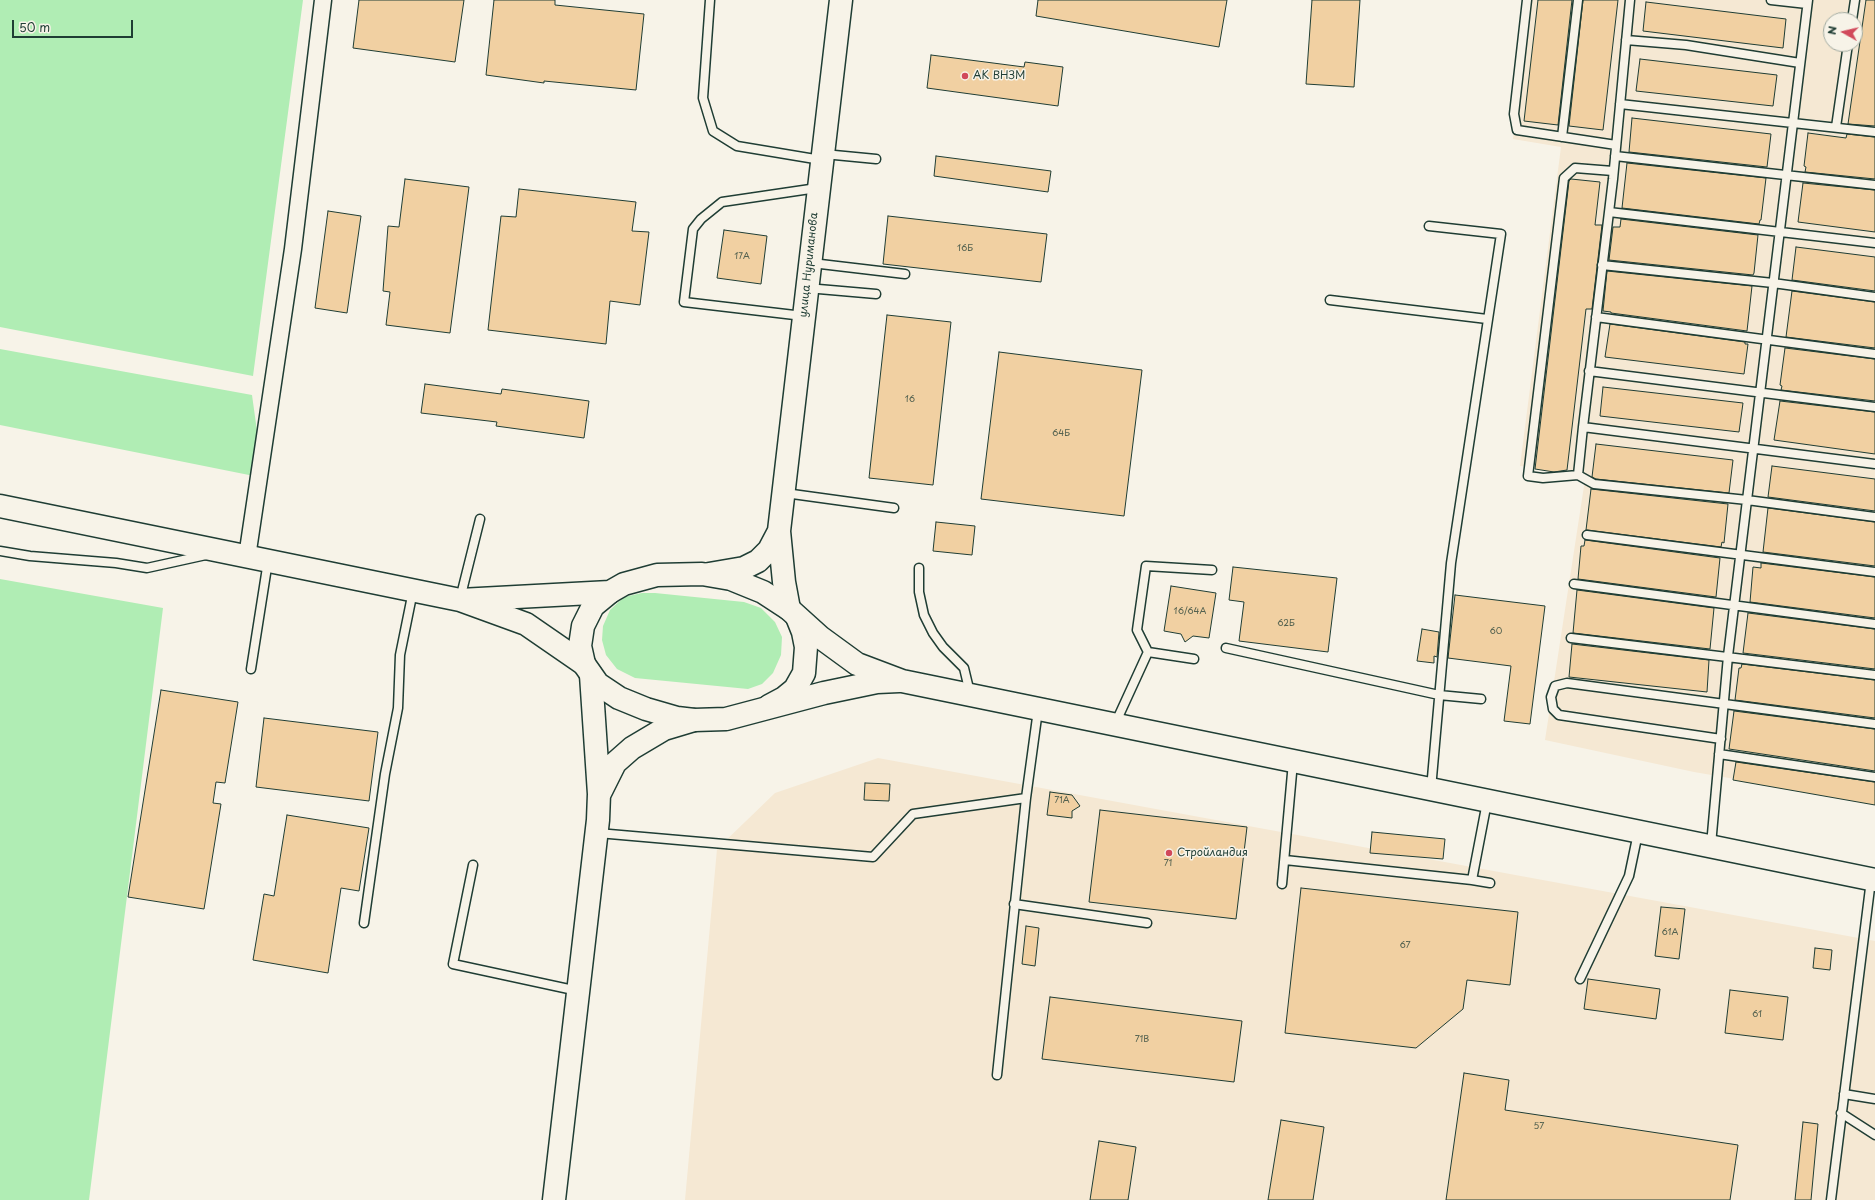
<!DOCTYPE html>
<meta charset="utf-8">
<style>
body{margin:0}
#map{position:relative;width:1875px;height:1200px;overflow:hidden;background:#f7f3e8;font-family:"Playpen Sans",sans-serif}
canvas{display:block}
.north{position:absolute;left:1823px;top:12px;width:40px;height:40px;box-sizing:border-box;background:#f7f3e8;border:1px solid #a1aaa0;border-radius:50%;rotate:278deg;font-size:11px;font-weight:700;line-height:16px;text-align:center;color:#1f3d34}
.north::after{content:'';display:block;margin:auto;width:14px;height:18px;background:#d1495b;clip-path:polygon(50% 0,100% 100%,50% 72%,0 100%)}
.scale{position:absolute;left:12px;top:20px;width:121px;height:18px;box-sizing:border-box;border:2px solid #1f3d34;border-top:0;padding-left:5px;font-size:12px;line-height:14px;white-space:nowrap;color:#1f3d34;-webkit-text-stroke:3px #f7f3e8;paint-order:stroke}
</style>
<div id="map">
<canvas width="1875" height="1200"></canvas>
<div class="north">N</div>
<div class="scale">50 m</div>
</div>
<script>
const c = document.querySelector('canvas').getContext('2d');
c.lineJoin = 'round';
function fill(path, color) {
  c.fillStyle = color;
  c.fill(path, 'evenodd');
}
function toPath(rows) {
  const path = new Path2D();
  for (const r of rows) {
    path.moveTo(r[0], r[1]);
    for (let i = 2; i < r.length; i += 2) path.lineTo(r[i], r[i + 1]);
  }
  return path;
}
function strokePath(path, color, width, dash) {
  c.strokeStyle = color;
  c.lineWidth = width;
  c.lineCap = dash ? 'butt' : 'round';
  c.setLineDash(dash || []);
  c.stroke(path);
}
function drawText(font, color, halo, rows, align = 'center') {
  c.font = font + ' "Playpen Sans",sans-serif';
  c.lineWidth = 3;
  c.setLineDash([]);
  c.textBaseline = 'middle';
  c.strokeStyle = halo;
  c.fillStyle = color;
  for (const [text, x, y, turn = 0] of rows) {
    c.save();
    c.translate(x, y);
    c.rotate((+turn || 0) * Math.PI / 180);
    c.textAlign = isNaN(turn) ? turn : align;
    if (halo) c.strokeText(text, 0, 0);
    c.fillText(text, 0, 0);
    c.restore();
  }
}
fill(toPath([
 [1528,0,1875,0,1875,803,1694,772,1545,740,1586,473,1520,466,1561,147,1513,139],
 [1831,20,1855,20,1855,44,1831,44],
 [878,758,1875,941,1875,1200,685,1200,717,849,775,793]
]), '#f5e8d3');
fill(toPath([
 [0,0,303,0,253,376,0,327],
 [0,349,252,395,257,431,254,476,0,425],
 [0,579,163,608,89,1200,0,1200],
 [642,593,655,593,744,602,761,608,775,622,782,637,781,655,773,673,762,684,748,689,635,678,617,669,606,655,602,640,603,626,610,610,624,597]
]), '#b0edb4');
const building = toPath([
 [359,0,464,0,455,62,353,48,359,0],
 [494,0,555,0,555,5,644,14,636,90,544,81,544,83,486,75,494,0],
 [1038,0,1227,0,1219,47,1036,16,1038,0],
 [1312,0,1360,0,1354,87,1306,84,1312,0],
 [1538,0,1572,0,1558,125,1524,121,1538,0],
 [1583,0,1618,0,1603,130,1569,126,1583,0],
 [1866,0,1875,0,1875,126,1848,124,1866,0],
 [1646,2,1786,19,1783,48,1643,31,1646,2],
 [931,55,1024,67,1025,62,1063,67,1058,106,927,88,931,55],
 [1640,59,1777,75,1773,106,1636,91,1640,59],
 [1632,118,1771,134,1767,167,1629,152,1632,118],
 [1808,133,1846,138,1847,134,1875,137,1875,179,1805,172,1806,167,1804,166,1808,133],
 [936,156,1051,171,1048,192,934,176,936,156],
 [1627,163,1766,178,1761,220,1760,220,1759,224,1622,208,1627,163],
 [405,179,469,187,450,333,386,325,390,292,383,291,388,226,399,227,405,179],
 [1571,179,1600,182,1595,225,1602,225,1592,309,1586,309,1567,470,1554,472,1535,469,1569,181,1571,179],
 [1803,183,1875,190,1875,232,1798,222,1803,183],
 [519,189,636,202,632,231,649,232,640,305,610,301,606,344,488,330,501,216,516,217,519,189],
 [328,211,361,216,347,313,315,308,328,211],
 [888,216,1047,234,1041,282,883,264,888,216],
 [1621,219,1758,235,1754,273,1753,275,1609,260,1613,227,1620,227,1621,219],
 [724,230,767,236,761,284,717,278,724,230],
 [1796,247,1875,257,1875,291,1792,280,1796,247],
 [1607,271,1752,286,1747,331,1611,313,1611,312,1603,311,1607,271],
 [1792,291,1875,302,1875,348,1786,337,1792,291],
 [887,315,951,322,933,485,869,478,887,315],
 [1610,324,1745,342,1745,344,1748,344,1744,374,1605,357,1610,324],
 [1785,348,1875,359,1875,401,1781,390,1782,386,1780,385,1785,348],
 [999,352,1142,370,1124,516,981,499,999,352],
 [425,384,501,394,502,389,589,401,584,438,496,426,497,422,421,413,425,384],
 [1603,387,1743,403,1739,432,1600,416,1603,387],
 [1780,401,1875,412,1875,454,1774,440,1780,401],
 [1596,444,1733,460,1729,493,1596,479,1592,477,1596,444],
 [1772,466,1875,479,1875,511,1768,497,1772,466],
 [1591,489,1728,504,1724,543,1722,542,1721,547,1586,530,1591,489],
 [1768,508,1875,522,1875,566,1763,552,1768,508],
 [936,522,975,526,972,555,933,551,936,522],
 [1585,540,1720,558,1716,597,1578,579,1581,546,1584,546,1585,540],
 [1761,563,1875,577,1875,618,1750,602,1753,567,1761,568,1761,563],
 [1233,567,1337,578,1328,652,1239,641,1244,602,1229,600,1233,567],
 [1171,586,1216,593,1209,638,1193,636,1185,642,1181,634,1164,631,1171,586],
 [1577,590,1714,608,1710,649,1573,633,1577,590],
 [1455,595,1545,606,1530,724,1504,721,1511,666,1448,658,1455,595],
 [1748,613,1875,629,1875,669,1743,653,1748,613],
 [1422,629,1439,632,1437,657,1434,656,1434,663,1417,661,1422,629],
 [1572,644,1709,660,1707,692,1569,677,1572,644],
 [1742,664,1875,680,1875,718,1735,700,1739,668,1741,668,1742,664],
 [161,690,238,702,225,783,216,782,213,803,221,804,204,909,128,897,161,690],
 [1734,711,1875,729,1875,771,1729,749,1734,711],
 [264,718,378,732,369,801,256,787,264,718],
 [1736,762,1875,782,1875,805,1733,780,1736,762],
 [865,783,890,784,889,801,864,800,865,783],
 [1050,792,1072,795,1080,806,1072,811,1072,818,1047,815,1050,792],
 [1100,810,1247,827,1236,919,1089,902,1100,810],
 [287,815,369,828,359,891,341,888,328,973,253,960,264,894,274,896,287,815],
 [1372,832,1445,839,1443,859,1370,853,1372,832],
 [1301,888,1518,912,1510,985,1467,980,1463,1009,1416,1048,1285,1033,1301,888],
 [1661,907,1685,909,1679,959,1655,956,1661,907],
 [1026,926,1039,928,1035,966,1022,964,1026,926],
 [1815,948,1832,950,1830,970,1813,968,1815,948],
 [1588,979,1660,989,1656,1019,1584,1009,1588,979],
 [1730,990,1788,997,1783,1040,1725,1033,1730,990],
 [1050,997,1242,1021,1234,1082,1042,1059,1050,997],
 [1464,1073,1509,1080,1505,1110,1738,1145,1730,1200,1446,1200,1464,1073],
 [1281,1120,1324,1127,1313,1200,1268,1200,1281,1120],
 [1803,1122,1818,1124,1811,1200,1795,1200,1803,1122],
 [1099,1141,1136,1147,1128,1200,1090,1200,1099,1141]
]);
fill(building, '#f1d0a2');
strokePath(building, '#1f3d34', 1);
const lane = toPath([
 [710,0,703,98,713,131,737,146,821,160],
 [1527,0,1514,114,1517,130,1616,145],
 [1630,0,1613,179,1583,427,1875,464],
 [1771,0,1807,4],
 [1852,20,1855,0],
 [1626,40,1686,45,1800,63],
 [1620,104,1875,132],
 [1836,127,1848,44],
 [1562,137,1578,0],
 [824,154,876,159],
 [1615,156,1875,185],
 [1609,212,1875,243],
 [1429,226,1501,234,1451,563,1431,789],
 [812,263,905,274],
 [1602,265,1773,283,1875,297],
 [807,288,876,294],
 [1330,300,1487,319],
 [803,316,684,302,693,229,701,219,722,202,817,188],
 [1596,317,1875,354],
 [1589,371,1875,407],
 [1583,427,1578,475,1594,484,1747,500,1875,517],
 [1578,475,1543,478,1528,476,1564,178,1575,168,1613,171],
 [785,493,894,508],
 [1587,535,1875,572],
 [0,551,30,556,116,563,147,568,206,555],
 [919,568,919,592,924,615,933,633,943,647,964,668,970,693],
 [1574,584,1875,624],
 [460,599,480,519],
 [1571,638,1875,675],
 [1226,648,1439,695,1481,699],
 [1148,652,1194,659],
 [251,669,268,561],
 [1115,724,1148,652,1137,630,1146,566,1212,570],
 [1721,739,1559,715,1553,709,1551,697,1555,686,1567,683,1875,724],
 [1719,754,1875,777],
 [598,833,873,857,913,814,1026,798],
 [1711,845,1728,656,1808,0],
 [1285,860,1472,880,1490,883],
 [473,865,453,964,578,991],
 [1472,880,1487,802],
 [1282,884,1293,762],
 [1014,904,1147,923],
 [364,923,385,774,398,708,400,655,413,591],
 [1580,979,1629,876,1638,833],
 [997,1075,1026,798,1038,710],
 [1844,1094,1875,1099],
 [1841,1113,1875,1135],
 [1831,1200,1871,880]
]);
const street = toPath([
 [247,557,293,249,323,0]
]);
const secondary = toPath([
 [709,574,744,568,758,561,769,550,779,531],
 [789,609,784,582,779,531,841,0],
 [584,664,580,646,583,626,593,606,610,592],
 [769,706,784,698,795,689,804,673,806,647,803,632,797,617],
 [600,793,615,763,632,748,664,729,694,720],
 [554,1200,598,820,599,794,591,675]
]);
const primary = toPath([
 [0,506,460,600,526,624,584,664,598,684,619,698,646,709,677,718,694,720,726,719,824,693,877,682,899,681],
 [460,600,610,592,624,584,657,575,702,574,731,579,763,592,789,609,820,637,857,664,902,681,1875,880]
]);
strokePath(lane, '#1f3d34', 11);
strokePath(street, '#1f3d34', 19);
strokePath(secondary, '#1f3d34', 25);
strokePath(primary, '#1f3d34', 25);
strokePath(lane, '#f7f3e8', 8);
strokePath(street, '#f7f3e8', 16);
strokePath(secondary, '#f7f3e8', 22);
strokePath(primary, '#f7f3e8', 22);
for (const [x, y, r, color] of [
 [965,76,4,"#d1495b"],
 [1169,853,4,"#d1495b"]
]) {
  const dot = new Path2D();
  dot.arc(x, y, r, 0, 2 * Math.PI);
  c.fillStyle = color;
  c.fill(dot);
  strokePath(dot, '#f7f3e8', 1.5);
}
drawText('9px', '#546250', null, [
 ["16Б",965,249],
 ["17А",742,257],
 ["16",910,400],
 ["64Б",1061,434],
 ["16/64А",1190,612],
 ["62Б",1286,624],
 ["60",1496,632],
 ["71А",1062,801],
 ["71",1168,864],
 ["61А",1670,933],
 ["67",1405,946],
 ["61",1757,1015],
 ["71В",1142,1040],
 ["57",1539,1127]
]);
drawText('11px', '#1f3d34', '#f7f3e8', [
 ["АК ВНЗМ",973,76],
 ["Стройландия",1177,853]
], 'left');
drawText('11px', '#1f3d34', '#f7f3e8', [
 ["улица Нуриманова",809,265,-84]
]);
</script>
